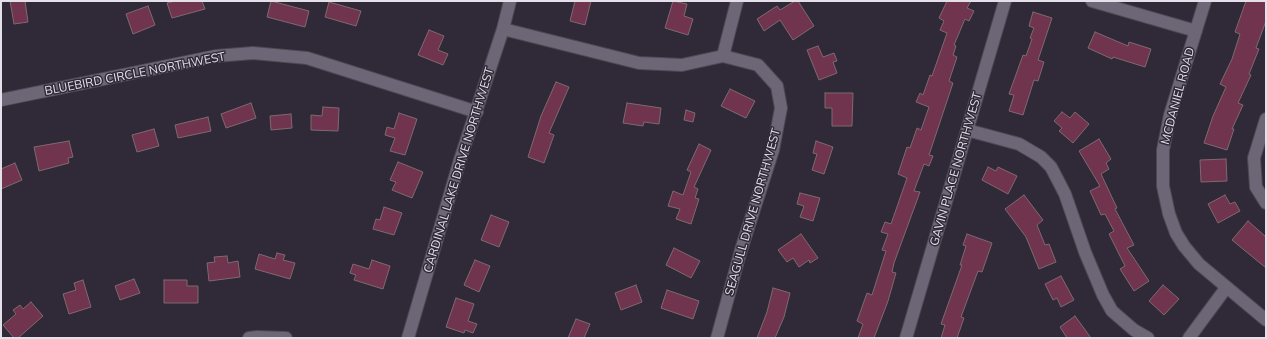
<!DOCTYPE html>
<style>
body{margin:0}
#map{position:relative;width:1267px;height:339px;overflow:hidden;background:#302937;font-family:Mulish,sans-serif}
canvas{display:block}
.frame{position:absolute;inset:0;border:2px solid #e4e0e9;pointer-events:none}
</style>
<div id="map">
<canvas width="1267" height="339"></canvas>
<div class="frame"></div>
</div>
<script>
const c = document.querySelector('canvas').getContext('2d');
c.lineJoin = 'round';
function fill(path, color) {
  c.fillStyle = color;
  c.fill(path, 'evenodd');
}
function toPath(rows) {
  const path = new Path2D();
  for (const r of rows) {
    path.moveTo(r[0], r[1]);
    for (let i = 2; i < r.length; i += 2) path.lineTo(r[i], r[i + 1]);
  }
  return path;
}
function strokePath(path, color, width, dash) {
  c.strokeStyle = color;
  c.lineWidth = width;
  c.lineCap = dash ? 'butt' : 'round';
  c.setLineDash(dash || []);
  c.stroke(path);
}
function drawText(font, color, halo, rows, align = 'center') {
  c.font = font + ' Mulish,sans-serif';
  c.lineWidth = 3;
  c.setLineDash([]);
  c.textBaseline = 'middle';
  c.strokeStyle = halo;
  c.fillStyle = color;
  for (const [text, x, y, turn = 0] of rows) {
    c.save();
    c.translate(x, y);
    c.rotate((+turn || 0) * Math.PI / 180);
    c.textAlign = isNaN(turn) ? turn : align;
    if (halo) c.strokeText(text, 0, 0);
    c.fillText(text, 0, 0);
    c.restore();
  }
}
const building = toPath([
 [10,1,25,1,28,22,14,24,10,1],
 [175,1,202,1,205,9,172,18,167,3,175,1],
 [271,1,309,11,305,27,267,17,271,1],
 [575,1,591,1,585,25,570,21,575,1],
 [673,1,687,4,684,16,693,19,688,35,665,28,673,1],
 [795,1,798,1,814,26,793,40,780,20,764,31,757,19,777,6,780,10,795,1],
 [947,1,971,1,967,8,974,11,969,21,965,19,954,45,956,46,953,55,957,57,949,81,953,83,929,155,933,156,929,166,924,164,914,191,920,192,894,263,892,272,896,273,888,301,874,338,858,338,863,324,857,321,867,293,872,295,886,251,882,250,888,234,881,232,885,222,891,224,907,178,898,174,907,147,910,148,917,128,921,130,929,107,916,102,920,93,923,95,930,75,932,76,947,33,940,30,944,21,939,18,947,1],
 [1246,1,1266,1,1266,21,1256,48,1259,49,1249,74,1251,75,1238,103,1243,105,1232,129,1234,129,1227,150,1204,143,1213,116,1226,87,1220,84,1232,59,1240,34,1235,32,1246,1],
 [329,2,361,11,356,26,325,17,329,2],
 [148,6,155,25,133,34,126,14,148,6],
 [1033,12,1052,18,1038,60,1044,62,1038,81,1034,80,1023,115,1009,111,1014,95,1009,94,1023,55,1026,56,1032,39,1030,38,1034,28,1029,26,1033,12],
 [429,30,444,36,438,50,448,54,443,65,418,55,429,30],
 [1095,32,1128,46,1129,42,1151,49,1145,67,1113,57,1112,59,1088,48,1095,32],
 [818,46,823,57,834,53,837,61,833,62,837,73,819,80,807,50,818,46],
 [556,82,569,87,549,133,554,135,544,163,528,157,541,116,556,82],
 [730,89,755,101,746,118,721,106,730,89],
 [825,93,853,93,852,126,832,126,832,108,825,108,825,93],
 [251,103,256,118,226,128,221,114,251,103],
 [627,103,661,108,659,124,644,122,643,126,623,123,627,103],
 [323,107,339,108,338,131,311,130,311,115,322,116,323,107],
 [686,110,695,113,693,122,684,120,686,110],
 [1062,112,1070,118,1075,112,1089,124,1073,143,1059,131,1062,128,1054,121,1062,112],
 [399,113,417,119,405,155,390,151,395,138,385,135,387,127,394,129,399,113],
 [291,114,292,128,271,130,270,116,291,114],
 [208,117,211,131,178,138,175,125,208,117],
 [154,129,159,146,137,152,132,135,154,129],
 [1099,139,1111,159,1106,163,1109,169,1101,174,1117,208,1115,209,1134,245,1127,248,1149,281,1134,291,1120,269,1125,266,1109,234,1114,231,1105,214,1101,215,1090,191,1100,186,1079,151,1099,139],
 [69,141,73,157,68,158,69,163,39,171,34,147,69,141],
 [816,141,833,147,824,174,812,170,817,154,813,153,816,141],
 [699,144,711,150,694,187,698,189,695,198,699,199,691,224,676,219,680,209,668,206,673,191,683,195,691,172,687,170,699,144],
 [1226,159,1227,181,1201,182,1200,160,1226,159],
 [398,162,423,172,412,198,392,190,396,182,390,180,398,162],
 [15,163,22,180,1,189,1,169,15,163],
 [988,167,996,171,998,167,1017,176,1008,194,982,180,988,167],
 [800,193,820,198,813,221,800,217,804,206,797,204,800,193],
 [1024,195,1043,220,1037,225,1045,245,1049,244,1056,262,1039,269,1026,237,1005,209,1024,195],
 [1225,195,1230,204,1235,202,1240,211,1218,223,1208,204,1225,195],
 [384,207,402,213,394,235,373,229,376,219,380,220,384,207],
 [491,215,509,222,499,247,481,240,491,215],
 [1248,221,1266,237,1266,268,1232,240,1248,221],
 [801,234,818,258,810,263,809,260,799,267,793,258,787,262,778,250,801,234],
 [967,234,992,243,982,272,978,271,961,317,964,318,957,338,941,338,945,325,941,324,962,265,960,265,966,246,963,245,967,234],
 [674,248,700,261,691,278,666,265,674,248],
 [277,253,285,255,283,260,295,263,290,279,255,269,259,254,275,259,277,253],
 [227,256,228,263,238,261,240,277,209,281,207,263,215,262,214,257,227,256],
 [372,260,390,266,383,289,354,280,356,275,350,273,353,264,369,269,372,260],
 [475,260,490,266,479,292,464,285,475,260],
 [1061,276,1074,300,1061,307,1057,298,1053,300,1045,284,1061,276],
 [134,279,140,293,120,300,115,286,134,279],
 [83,280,91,307,69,314,63,294,76,290,74,283,83,280],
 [164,280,187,280,187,286,198,286,198,303,164,303,164,280],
 [636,285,642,302,621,310,615,293,636,285],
 [1163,285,1179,299,1164,315,1149,301,1163,285],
 [773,288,790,293,784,317,775,338,757,338,767,312,773,288],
 [667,290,699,301,693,319,661,308,667,290],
 [456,298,474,304,468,321,477,324,473,333,465,330,464,333,446,327,456,298],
 [31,302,43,316,18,338,14,338,3,325,16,314,13,310,20,305,23,309,31,302],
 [1075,316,1091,338,1067,338,1060,327,1075,316],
 [576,319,590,324,584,338,568,338,576,319]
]);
fill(building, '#71344e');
strokePath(building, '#7d6a70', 1);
const minor = toPath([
 [1092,1,1196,31],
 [1205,1,1170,115,1163,150,1163,186,1169,214,1176,233,1184,246,1199,264,1266,320],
 [503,29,639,63,682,65,723,56,758,65,777,86,781,108,773,150,741,250,717,338],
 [723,56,737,1],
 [1,100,216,56,253,53,307,58,477,112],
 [1266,119,1254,158,1256,187,1266,203],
 [967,130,1019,144,1041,157,1051,167,1065,194,1085,252,1103,295,1112,311,1134,330,1148,338],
 [249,338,257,337,286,338],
 [408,338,460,160,503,29,510,1],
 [906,338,1005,1],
 [1189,338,1226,288]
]);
strokePath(minor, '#4d4853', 14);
strokePath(minor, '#6d6676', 12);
drawText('12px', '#e4e0e9', '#302937', [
 ["BLUEBIRD CIRCLE NORTHWEST",135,74,-11],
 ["MCDANIEL ROAD",1178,96,-75],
 ["GAVIN PLACE NORTHWEST",956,169,-74],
 ["CARDINAL LAKE DRIVE NORTHWEST",459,170,-73],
 ["SEAGULL DRIVE NORTHWEST",753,212,-74]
]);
</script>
